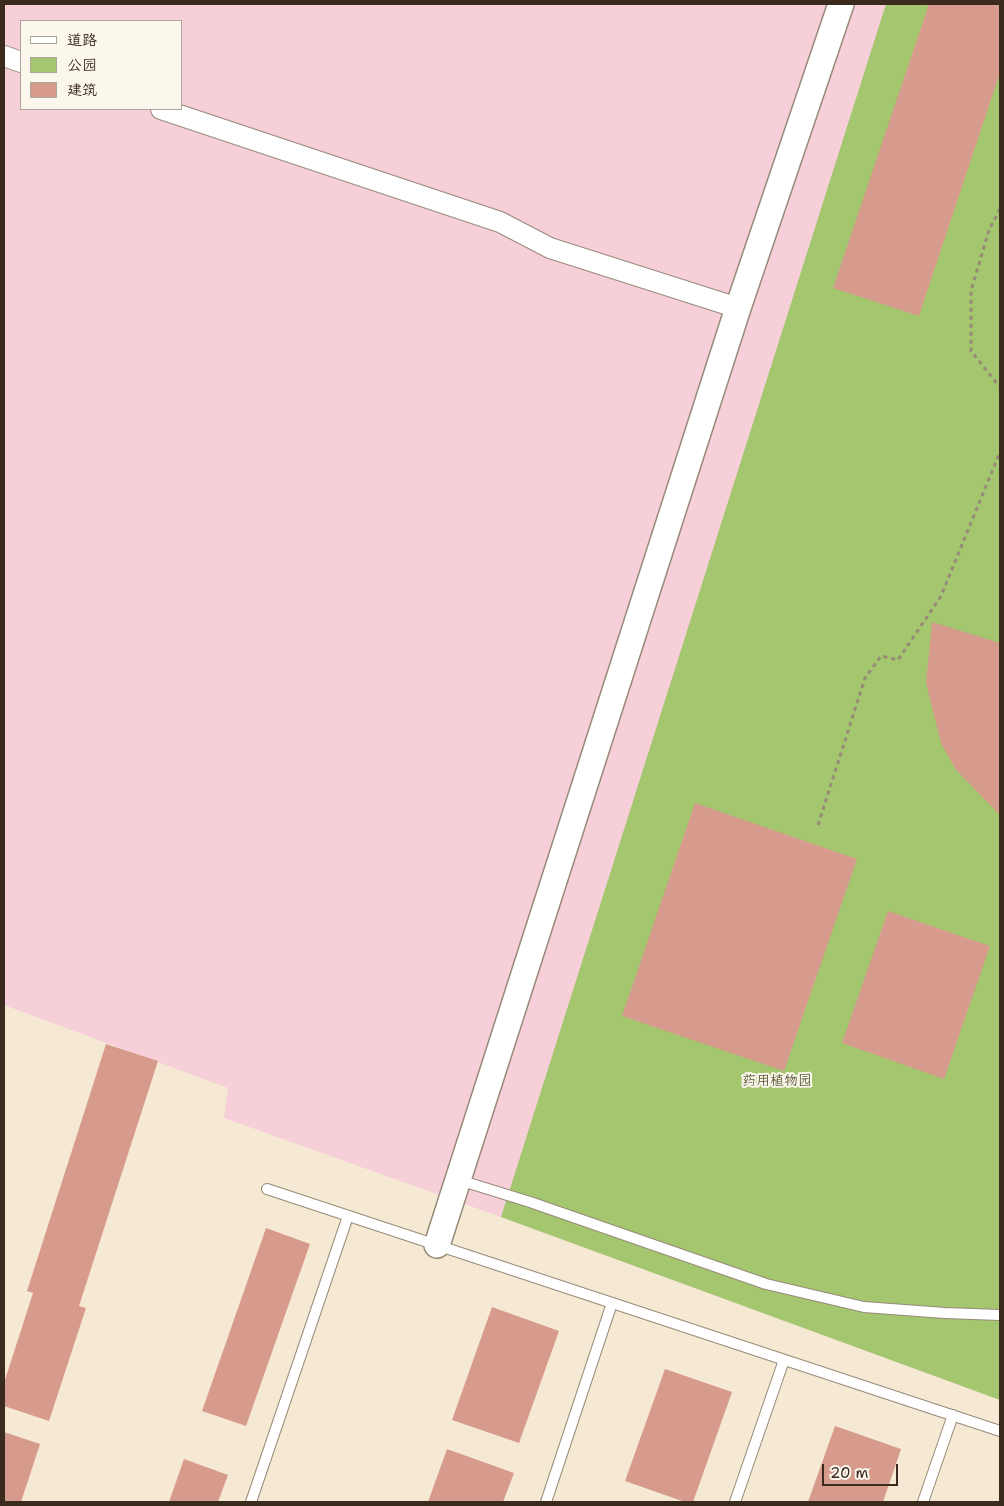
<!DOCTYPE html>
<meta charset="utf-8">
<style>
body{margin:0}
#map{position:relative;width:1004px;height:1506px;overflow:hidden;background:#f6e9d3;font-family:"Shantell Sans","LXGW WenKai TC",sans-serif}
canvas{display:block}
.frame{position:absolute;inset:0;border:5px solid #3b2a1e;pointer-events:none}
.legend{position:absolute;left:20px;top:20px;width:162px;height:90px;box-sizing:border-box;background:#fbf7ec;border:1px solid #aea59a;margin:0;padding:6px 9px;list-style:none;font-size:15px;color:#3b2a1e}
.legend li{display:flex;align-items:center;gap:10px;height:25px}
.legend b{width:25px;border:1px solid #aea59a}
.scale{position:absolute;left:822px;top:1464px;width:76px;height:22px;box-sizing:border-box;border:2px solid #3b2a1e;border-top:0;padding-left:6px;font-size:15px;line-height:18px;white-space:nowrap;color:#3b2a1e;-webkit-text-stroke:4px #fbf7ec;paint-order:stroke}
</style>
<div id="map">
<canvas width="1004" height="1506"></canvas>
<div class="frame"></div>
<ul class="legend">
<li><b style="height:6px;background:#fff"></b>道路</li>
<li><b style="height:14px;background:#a4c66f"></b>公园</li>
<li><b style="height:14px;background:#d69b8c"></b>建筑</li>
</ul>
<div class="scale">20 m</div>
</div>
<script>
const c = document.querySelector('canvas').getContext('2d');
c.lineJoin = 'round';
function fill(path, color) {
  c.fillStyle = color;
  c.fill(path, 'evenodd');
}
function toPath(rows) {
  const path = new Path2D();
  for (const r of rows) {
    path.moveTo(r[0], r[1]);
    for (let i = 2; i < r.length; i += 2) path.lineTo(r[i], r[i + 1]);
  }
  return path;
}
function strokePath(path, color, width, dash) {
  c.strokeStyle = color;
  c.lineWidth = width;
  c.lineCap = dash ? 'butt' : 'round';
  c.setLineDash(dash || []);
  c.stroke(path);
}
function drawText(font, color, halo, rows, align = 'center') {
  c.font = font + ' "Shantell Sans","LXGW WenKai TC",sans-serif';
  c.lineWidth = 4;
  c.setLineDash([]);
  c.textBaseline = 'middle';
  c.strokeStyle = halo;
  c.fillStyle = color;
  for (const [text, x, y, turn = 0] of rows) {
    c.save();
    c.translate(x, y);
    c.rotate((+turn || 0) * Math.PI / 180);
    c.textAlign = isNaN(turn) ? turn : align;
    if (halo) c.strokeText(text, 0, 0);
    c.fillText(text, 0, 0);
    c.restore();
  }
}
fill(toPath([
 [4,4,1000,4,1000,1400,501,1217,224,1118,228,1088,4,1005],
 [21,21,181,21,181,109,21,109]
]), '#f6cfd9');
fill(toPath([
 [886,4,1000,4,1000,1400,501,1217]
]), '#a4c66f');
fill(toPath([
 [929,4,1000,4,1000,73,919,316,833,288],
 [932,622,1000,643,1000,815,956,770,941,743,926,683],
 [695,803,857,859,784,1071,622,1016],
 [888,911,990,946,944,1079,842,1043],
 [106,1044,158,1061,79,1306,86,1308,49,1421,4,1406,4,1383,33,1293,27,1291],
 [266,1228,310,1244,246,1426,202,1411],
 [492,1307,559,1331,519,1443,452,1420],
 [665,1369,732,1392,693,1502,685,1502,625,1481],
 [835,1426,901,1449,883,1502,808,1502],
 [4,1432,40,1444,21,1502,4,1502],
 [447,1449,514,1473,503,1502,428,1502],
 [184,1459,228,1475,218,1502,169,1502]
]), '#d69b8c');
const service = toPath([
 [459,1180,530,1202,766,1284,864,1307,945,1313,1000,1315],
 [267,1189,1000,1431],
 [251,1502,348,1216],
 [546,1502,612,1303],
 [735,1502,784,1360],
 [923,1502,953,1415]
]);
const minor = toPath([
 [4,56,21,62],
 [161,109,500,222,550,248,738,308]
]);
const tertiary = toPath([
 [437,1245,738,308,841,4]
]);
strokePath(service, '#988a78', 12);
strokePath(minor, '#988a78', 22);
strokePath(tertiary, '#988a78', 28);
strokePath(toPath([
 [1000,209,989,230,971,291,971,351,1000,387],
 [818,825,865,678,881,656,898,660,941,596,1000,452]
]), '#988a78', 3, [4, 4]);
strokePath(service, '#fff', 10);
strokePath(minor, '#fff', 20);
strokePath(tertiary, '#fff', 25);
drawText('14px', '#5a5936', '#fbf7ec', [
 ["药用植物园",777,1081]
]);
</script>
